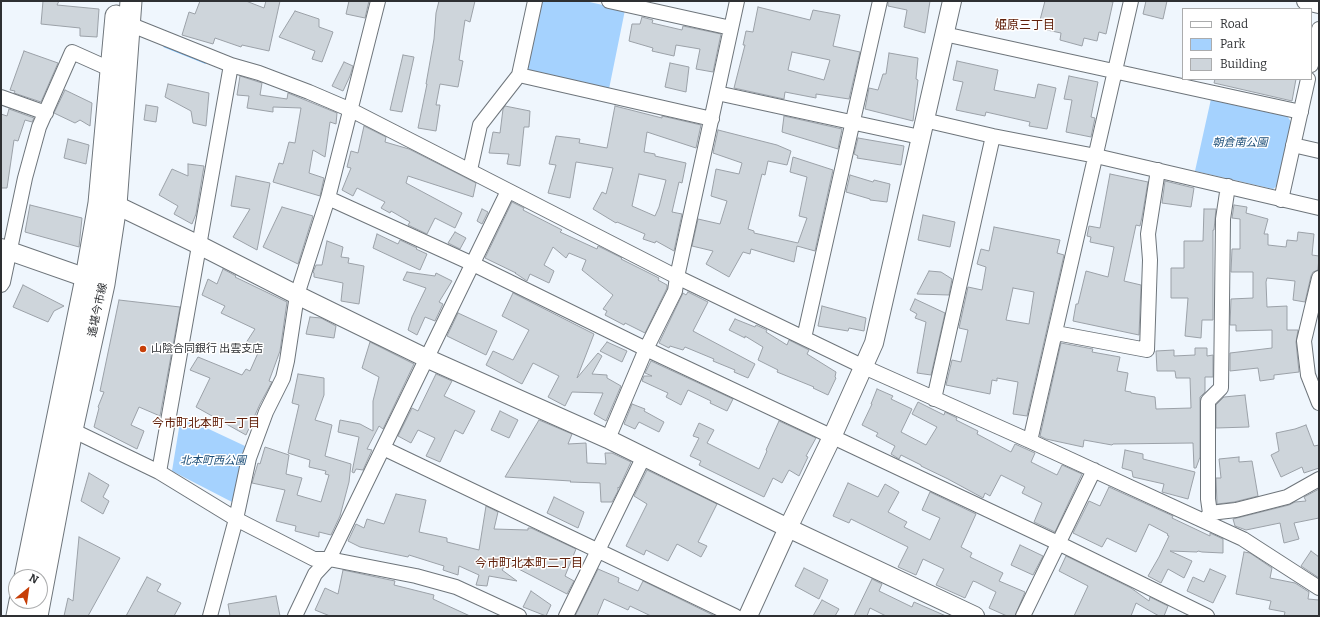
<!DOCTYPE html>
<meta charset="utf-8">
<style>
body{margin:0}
#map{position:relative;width:1320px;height:617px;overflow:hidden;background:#eff6fd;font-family:Bitter,serif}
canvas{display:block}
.frame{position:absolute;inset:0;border:2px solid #2e3033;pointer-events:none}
.legend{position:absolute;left:1182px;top:8px;width:130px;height:72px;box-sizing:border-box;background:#fff;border:1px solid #abacad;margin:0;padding:5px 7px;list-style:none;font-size:12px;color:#2e3033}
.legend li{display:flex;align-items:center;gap:8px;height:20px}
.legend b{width:20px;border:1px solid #abacad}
.north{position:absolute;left:8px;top:569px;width:40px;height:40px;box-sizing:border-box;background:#fff;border:1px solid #abacad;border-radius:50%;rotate:29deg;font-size:11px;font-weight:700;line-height:16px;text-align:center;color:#2e3033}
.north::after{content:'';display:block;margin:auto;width:14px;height:18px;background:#c73f08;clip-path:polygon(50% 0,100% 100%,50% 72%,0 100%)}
</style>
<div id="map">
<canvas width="1320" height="617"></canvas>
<div class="frame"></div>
<ul class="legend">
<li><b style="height:5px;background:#fff"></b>Road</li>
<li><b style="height:11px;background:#a5d2fe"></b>Park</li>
<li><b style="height:11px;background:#ced5db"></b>Building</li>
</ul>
<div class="north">N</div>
</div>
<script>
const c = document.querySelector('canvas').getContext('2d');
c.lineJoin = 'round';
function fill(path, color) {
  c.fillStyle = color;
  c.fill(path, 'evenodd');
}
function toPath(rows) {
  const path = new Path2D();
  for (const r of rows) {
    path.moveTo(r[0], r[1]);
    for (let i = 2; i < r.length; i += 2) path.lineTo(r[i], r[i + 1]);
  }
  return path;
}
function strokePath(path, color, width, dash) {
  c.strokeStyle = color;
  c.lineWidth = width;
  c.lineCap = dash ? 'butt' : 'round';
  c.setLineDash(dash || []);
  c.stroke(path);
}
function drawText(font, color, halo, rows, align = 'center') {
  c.font = font + ' Bitter,"Noto Sans JP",serif';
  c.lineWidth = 3;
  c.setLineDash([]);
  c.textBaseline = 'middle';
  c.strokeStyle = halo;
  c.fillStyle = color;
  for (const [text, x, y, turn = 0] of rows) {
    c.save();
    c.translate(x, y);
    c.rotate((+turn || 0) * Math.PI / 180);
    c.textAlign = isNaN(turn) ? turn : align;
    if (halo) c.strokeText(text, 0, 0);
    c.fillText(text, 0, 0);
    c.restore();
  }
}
fill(toPath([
 [540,1,585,1,625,10,609,89,528,71,525,67],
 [1211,99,1287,116,1292,123,1278,185,1273,189,1195,171],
 [181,416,245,446,232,502,172,471]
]), '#a5d2fe');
strokePath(toPath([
 [165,46,205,62]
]), '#76bcfd', 3.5);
const building = toPath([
 [43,1,59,1,57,5,99,9,97,37,80,36,80,28,41,24,43,1],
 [200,1,246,1,264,8,266,1,280,1,269,51,242,45,241,47,215,38,213,44,182,35,189,12,195,14,200,1],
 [349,1,369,1,365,18,346,14,349,1],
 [439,1,475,1,470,22,465,20,459,60,463,61,458,87,440,84,436,105,440,105,436,131,418,128,427,84,426,84,434,39,436,13,439,1],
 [888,1,930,1,925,33,904,27,907,10,888,6,888,1],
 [1045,1,1108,1,1113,2,1106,34,1099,32,1097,41,1084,38,1082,46,1060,40,1061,33,1047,30,1047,24,1040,20,1045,1],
 [1146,1,1167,1,1163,19,1143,14,1146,1],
 [758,7,810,20,813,10,840,15,833,46,860,52,849,99,816,94,816,98,785,92,784,99,734,88,745,45,743,45,746,31,753,32,758,7],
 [792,52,830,60,824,80,788,70,792,52],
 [295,11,319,19,319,27,333,32,322,62,312,59,315,51,279,37,295,11],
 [642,17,653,20,652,23,682,30,683,26,721,34,713,72,696,69,700,49,676,45,674,56,652,51,653,48,629,41,632,24,640,24,642,17],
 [24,51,58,63,41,102,14,93,15,91,10,90,24,51],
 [889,53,918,58,916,79,918,80,913,121,865,109,869,88,878,90,883,74,886,74,889,53],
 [403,55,414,57,402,112,390,110,403,55],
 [957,61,998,70,994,90,1035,98,1038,84,1056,88,1047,129,1029,126,1030,122,986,112,985,116,956,110,963,82,953,80,957,61],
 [344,62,353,66,350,76,343,91,332,86,344,62],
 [670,63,689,67,686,92,665,87,670,63],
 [240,76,262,83,260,95,287,99,288,93,337,113,336,124,330,122,325,157,313,150,309,173,324,178,320,196,273,182,279,163,283,164,289,142,295,143,301,108,273,107,273,112,247,108,249,96,237,95,240,76],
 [1069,76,1098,82,1091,117,1095,118,1091,137,1066,132,1072,100,1064,99,1069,76],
 [1215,79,1296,79,1292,101,1214,83,1215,79],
 [168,84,209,93,206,126,193,123,191,111,165,97,168,84],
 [65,90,92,103,90,126,80,120,75,123,54,113,65,90],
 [146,105,158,107,156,122,144,120,146,105],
 [505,106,530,111,529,127,524,127,520,166,507,164,509,154,489,153,493,132,500,133,503,109,505,106],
 [615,106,662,118,662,116,701,125,696,148,647,132,644,152,655,154,655,156,686,163,682,183,679,182,672,212,682,214,674,251,656,241,655,243,643,239,645,234,617,222,616,223,593,209,602,192,606,194,613,168,576,162,570,198,548,193,556,165,549,164,556,136,580,139,579,143,607,148,615,106],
 [639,174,666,180,659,207,655,216,632,206,639,174],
 [9,109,34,118,32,122,25,120,18,141,14,140,7,188,1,188,1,114,7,116,9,109],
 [784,116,842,129,838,149,782,132,784,116],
 [364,126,386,137,385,142,409,149,476,183,473,197,408,176,406,183,462,213,455,228,435,218,427,234,408,225,410,222,391,211,390,213,381,208,385,202,357,188,353,196,342,190,351,168,347,167,351,151,358,153,364,126],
 [718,130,777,145,791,151,787,165,768,161,765,175,762,174,748,229,754,231,754,233,798,243,807,218,799,216,807,177,790,172,793,157,833,170,815,251,797,246,794,262,751,249,750,254,743,252,729,277,706,264,713,251,692,246,698,219,720,224,727,201,711,196,716,169,739,174,742,163,713,153,718,130],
 [858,138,904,146,901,165,857,158,858,156,854,154,858,138],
 [68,139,89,145,86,164,64,158,68,139],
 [188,164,204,166,196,214,192,224,174,214,178,206,159,195,172,169,188,176,188,164],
 [1110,174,1148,182,1142,217,1140,226,1136,225,1124,281,1141,285,1139,335,1073,321,1076,304,1078,304,1086,271,1108,277,1114,247,1090,242,1091,237,1087,236,1089,226,1100,228,1110,174],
 [850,175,873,182,874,180,890,184,887,202,870,200,870,199,846,192,850,175],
 [236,176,270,183,257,250,233,237,250,209,231,206,236,176],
 [1165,181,1194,188,1191,207,1162,203,1165,181],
 [512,202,524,208,523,210,562,230,560,232,597,249,598,246,622,258,621,259,659,278,658,280,667,285,667,288,645,333,625,323,624,325,605,315,607,311,603,309,613,295,582,270,586,260,569,253,566,258,553,247,544,265,554,271,549,283,530,274,527,281,515,273,516,273,485,258,512,202],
 [30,205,82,218,79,247,25,232,30,205],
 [1234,205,1247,207,1246,213,1268,219,1264,234,1268,234,1268,245,1286,247,1287,240,1297,241,1298,232,1314,234,1312,255,1319,256,1318,270,1313,272,1311,276,1305,302,1293,300,1295,281,1267,278,1266,282,1267,307,1287,306,1287,330,1298,330,1296,342,1299,372,1274,375,1274,379,1260,381,1258,368,1230,371,1230,353,1272,348,1272,330,1236,331,1236,325,1230,325,1231,299,1253,298,1253,272,1231,272,1232,249,1240,249,1240,219,1232,218,1234,205],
 [282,207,313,216,298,264,263,247,282,207],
 [482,209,488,212,482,224,477,221,482,209],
 [1204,209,1216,209,1214,230,1213,230,1213,320,1202,320,1201,338,1185,336,1188,298,1171,298,1171,268,1184,268,1184,241,1203,241,1204,209],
 [923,215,955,222,950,247,918,240,923,215],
 [994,227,1060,240,1057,253,1064,255,1027,416,1013,414,1018,382,997,378,997,381,992,380,990,394,946,385,952,360,961,362,968,330,959,328,968,287,982,290,986,267,977,264,981,249,989,251,994,227],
 [1013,288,1034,292,1029,324,1006,320,1013,288],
 [455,232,466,238,460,249,448,243,455,232],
 [377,234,398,244,400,240,417,248,416,249,427,254,420,270,373,248,377,234],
 [327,241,343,247,341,257,349,258,348,263,364,266,359,304,341,301,343,283,314,277,314,273,313,272,316,265,322,265,327,241],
 [223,269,236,276,235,277,287,302,280,351,269,381,272,382,260,404,246,435,196,407,210,378,190,370,198,357,242,375,246,369,250,371,258,353,244,346,255,329,221,313,225,306,202,295,208,279,217,284,223,269],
 [929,271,941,272,952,279,949,295,917,294,929,271],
 [407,272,435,276,436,273,452,281,439,302,443,304,435,321,425,317,417,335,408,330,412,317,426,288,403,280,407,272],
 [23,285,64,306,54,311,48,322,13,307,23,285],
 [688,292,708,302,693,331,755,364,748,378,734,372,735,370,713,361,714,359,685,347,683,350,670,346,669,348,659,343,683,293,686,295,688,292],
 [513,293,594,334,577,378,598,353,602,356,592,374,607,375,607,378,621,386,606,421,594,414,603,393,572,392,565,406,548,397,559,376,533,363,522,384,486,365,493,351,513,360,529,330,502,316,513,293],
 [915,299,945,313,931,375,917,373,926,322,915,318,917,314,910,310,915,299],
 [119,300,180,307,160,416,139,407,131,425,144,431,137,449,94,427,99,408,98,407,104,392,100,391,119,300],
 [822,306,866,318,864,331,849,328,848,331,818,326,822,306],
 [458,313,497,331,486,355,447,336,458,313],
 [310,317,321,318,336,326,334,338,306,334,310,317],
 [735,319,755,327,756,325,767,330,766,332,787,345,789,340,809,350,807,354,836,372,835,377,836,378,828,395,813,388,814,387,777,372,778,370,758,360,763,347,745,336,745,338,729,330,735,319],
 [370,342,414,364,383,429,379,426,367,449,372,450,363,470,356,469,354,473,352,472,359,437,338,432,340,420,360,424,373,431,373,401,379,377,362,368,370,342],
 [607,342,627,351,622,362,600,351,607,342],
 [1061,343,1093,349,1092,352,1120,357,1117,371,1128,373,1125,391,1131,392,1131,393,1155,397,1156,409,1191,408,1190,378,1176,378,1175,371,1157,371,1156,351,1174,350,1174,356,1195,355,1195,348,1207,348,1207,356,1213,355,1213,377,1205,377,1205,392,1200,397,1200,457,1196,468,1194,468,1193,443,1113,444,1112,445,1084,440,1083,447,1046,439,1040,436,1061,343],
 [651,361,733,399,727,411,710,403,711,401,688,390,681,405,666,397,668,393,642,381,644,376,652,376,645,373,651,361],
 [298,374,324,378,324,395,315,420,332,425,325,456,351,464,349,482,340,516,331,535,319,532,319,537,295,531,296,526,276,521,285,490,252,483,258,463,260,464,265,447,289,455,286,474,302,478,297,495,321,502,329,475,325,474,326,471,309,467,310,460,288,453,299,405,292,403,298,374],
 [436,374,452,381,444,396,475,411,463,434,455,430,440,462,426,456,435,438,418,430,411,443,398,436,412,408,418,411,436,374],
 [877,389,893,396,891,399,912,409,901,432,926,445,937,427,912,414,918,402,944,415,945,412,957,418,956,420,978,431,977,434,1011,452,1015,444,1035,453,1031,462,1057,475,1062,465,1082,474,1055,532,1034,522,1042,503,1022,493,1025,487,1001,475,990,496,985,493,983,498,948,479,921,466,921,465,901,455,899,459,891,454,895,446,876,436,878,433,862,425,872,404,871,404,877,389],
 [1245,395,1249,427,1216,428,1216,405,1224,397,1245,395],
 [632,404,645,409,644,411,664,422,659,432,639,422,635,429,624,424,632,404],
 [500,411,518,420,509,438,491,430,500,411],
 [539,420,572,434,568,444,586,443,587,463,606,464,605,453,612,453,631,462,619,488,618,487,618,491,612,502,601,502,600,483,570,482,571,481,505,477,539,420],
 [779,421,816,438,806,456,808,457,799,476,789,470,782,483,773,478,764,497,699,465,701,461,690,456,699,438,693,436,699,423,714,430,707,443,759,469,767,451,766,450,779,421],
 [1306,425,1314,446,1319,445,1319,468,1304,473,1302,467,1281,477,1271,455,1279,451,1276,433,1295,429,1306,425],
 [1125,450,1143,454,1143,459,1195,472,1188,499,1162,492,1164,484,1133,477,1132,471,1122,468,1125,450],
 [1239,457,1239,462,1252,461,1258,496,1234,502,1217,504,1216,478,1221,478,1219,459,1239,457],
 [647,470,717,504,698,542,707,546,701,557,677,544,668,561,646,550,644,555,626,546,647,504,634,496,647,470],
 [89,473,109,485,103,497,109,501,103,514,81,501,89,473],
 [848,483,878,497,885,484,899,492,888,512,907,522,904,527,930,540,940,518,922,510,930,492,976,514,961,547,972,553,970,557,1003,573,999,581,1025,592,1015,616,1007,616,989,608,996,592,976,582,973,581,965,598,936,585,944,569,923,559,916,575,898,567,908,547,851,519,849,523,833,516,848,483],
 [1109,487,1173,516,1172,518,1210,536,1210,533,1223,539,1223,553,1202,552,1198,551,1197,552,1170,551,1192,561,1184,578,1168,569,1161,583,1148,576,1159,557,1169,536,1167,535,1168,534,1149,524,1136,552,1107,538,1102,547,1073,533,1089,501,1100,506,1109,487],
 [1319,489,1319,518,1294,523,1299,539,1284,543,1280,523,1246,530,1235,526,1233,519,1289,505,1295,502,1306,501,1304,497,1319,489],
 [396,494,426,500,419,532,447,538,447,542,479,550,486,506,498,512,494,529,528,530,528,528,531,528,576,549,565,576,574,581,567,594,507,563,502,570,517,581,489,576,487,586,476,585,479,575,459,566,458,575,443,570,444,566,409,555,408,557,360,547,348,541,356,524,364,528,367,519,384,524,396,494],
 [554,497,584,512,578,528,547,513,554,497],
 [79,537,120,558,88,616,64,616,68,598,73,601,79,537],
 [1020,545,1043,556,1033,575,1011,565,1020,545],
 [1311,551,1319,557,1319,578,1301,566,1311,551],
 [1244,552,1250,553,1272,568,1270,578,1295,583,1309,592,1308,599,1319,600,1319,616,1284,616,1285,612,1269,609,1271,601,1236,594,1244,552],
 [1066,556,1131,588,1149,601,1150,597,1168,606,1164,616,1159,616,1136,603,1131,616,1074,616,1088,586,1059,571,1066,556],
 [804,568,828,580,819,599,795,586,804,568],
 [598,569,619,578,618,582,638,591,643,581,715,616,651,616,630,606,628,610,604,599,597,616,575,616,598,569],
 [1210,569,1226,576,1213,603,1187,591,1193,577,1204,582,1210,569],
 [343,570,395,581,394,585,434,595,433,599,470,616,330,616,315,610,325,588,338,594,343,570],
 [147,577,161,584,157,591,181,603,174,616,126,616,147,577],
 [872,579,882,584,879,591,912,607,914,602,946,616,886,616,870,608,867,616,854,616,872,579],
 [531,591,551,605,546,616,523,607,531,591],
 [276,596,280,616,230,616,228,604,276,596],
 [822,600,839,609,835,616,813,616,822,600]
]);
fill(building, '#ced5db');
strokePath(building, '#9ba1a8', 1);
const minor = toPath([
 [609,1,731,28],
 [129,24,231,65,259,73,309,92,351,110,677,277,864,367,1030,441,1243,539,1319,588],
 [944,34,1301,112],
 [1311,65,1319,29],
 [519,75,712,119],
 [717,93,920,137],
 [1,97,46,113],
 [924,120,993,136,1096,156,1319,208],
 [1293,145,1319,151],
 [470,170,480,125,519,75,535,1],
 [328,198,473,264,646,349,1058,543,1207,616],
 [1281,200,1308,79],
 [1319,278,1304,341,1308,375,1319,403],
 [1,285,3,282,25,178,39,127,72,52,110,69],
 [1056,333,1147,350,1150,260,1148,234,1158,170],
 [804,338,880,1],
 [934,399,993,136],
 [65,429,72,430,159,472,236,519,314,559,329,559,416,576,456,587,519,616],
 [608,439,646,349,675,291,677,277,737,1],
 [1030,441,1131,1],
 [383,448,735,616],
 [159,472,231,65],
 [1210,513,1236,510,1287,497,1319,479],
 [1205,520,1210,513,1208,499,1208,401,1221,388,1223,219,1228,186],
 [210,616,236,519,249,458,266,412,283,378,287,361,297,295,328,198,378,1],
 [295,616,315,574,329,559,508,191],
 [566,616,644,456],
 [1023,616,1094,470]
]);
const tertiary = toPath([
 [1306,1,1319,4],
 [103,203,116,205,199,245,297,295,426,358,608,439,788,528,975,616],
 [1,248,98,282],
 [748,616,788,528,832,437,874,343,952,1]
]);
const secondary = toPath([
 [25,577,86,278,99,203,116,16],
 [17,616,20,601],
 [37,616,72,430,104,284,116,205,131,1]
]);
strokePath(minor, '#6e757b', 16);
strokePath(tertiary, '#6e757b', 20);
strokePath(secondary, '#6e757b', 23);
strokePath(minor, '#fff', 14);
strokePath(tertiary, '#fff', 18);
strokePath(secondary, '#fff', 21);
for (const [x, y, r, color] of [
 [143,349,4,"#c73f08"]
]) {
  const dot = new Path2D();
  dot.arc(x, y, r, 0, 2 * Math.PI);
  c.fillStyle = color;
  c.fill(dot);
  strokePath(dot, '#fff', 1.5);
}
drawText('italic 11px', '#1c4e78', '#fff', [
 ["朝倉南公園",1240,143],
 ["北本町西公園",213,461]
]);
drawText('11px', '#2e3033', '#fff', [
 ["遙堪今市線",98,310,-78]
]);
drawText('11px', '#2e3033', '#fff', [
 ["山陰合同銀行 出雲支店",151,349]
], 'left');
drawText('12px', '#61200a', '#fff', [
 ["姫原三丁目",1025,26],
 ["今市町北本町一丁目",206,424],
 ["今市町北本町二丁目",529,564]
]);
</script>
